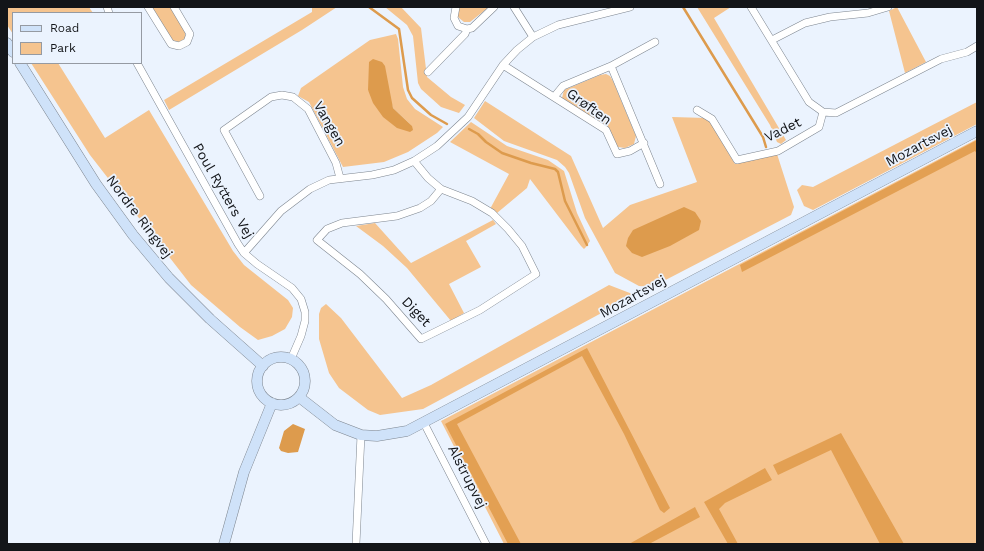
<!DOCTYPE html>
<meta charset="utf-8">
<style>
body{margin:0}
#map{position:relative;width:984px;height:551px;overflow:hidden;background:#ebf3fe;font-family:"Work Sans",sans-serif}
canvas{display:block}
.frame{position:absolute;inset:0;border:8px solid #131519;pointer-events:none}
.legend{position:absolute;left:12px;top:12px;width:130px;height:52px;box-sizing:border-box;background:#ebf3fe;border:1px solid #959aa2;margin:0;padding:5px 7px;list-style:none;font-size:12px;color:#131519}
.legend li{display:flex;align-items:center;gap:8px;height:20px}
.legend b{width:20px;border:1px solid #959aa2}
</style>
<div id="map">
<canvas width="984" height="551"></canvas>
<div class="frame"></div>
<ul class="legend">
<li><b style="height:5px;background:#cfe2f9"></b>Road</li>
<li><b style="height:11px;background:#f5c48f"></b>Park</li>
</ul>
</div>
<script>
const c = document.querySelector('canvas').getContext('2d');
c.lineJoin = 'round';
function fill(path, color) {
  c.fillStyle = color;
  c.fill(path, 'evenodd');
}
function toPath(rows) {
  const path = new Path2D();
  for (const r of rows) {
    if (r.length === 3) {
      path.moveTo(r[0] + r[2], r[1]);
      path.arc(r[0], r[1], r[2], 0, 2 * Math.PI);
      continue;
    }
    path.moveTo(r[0], r[1]);
    for (let i = 2; i < r.length; i += 2) path.lineTo(r[i], r[i + 1]);
  }
  return path;
}
function strokePath(path, color, width, dash) {
  c.strokeStyle = color;
  c.lineWidth = width;
  c.lineCap = dash ? 'butt' : 'round';
  c.setLineDash(dash || []);
  c.stroke(path);
}
function drawText(font, color, halo, rows, align = 'center') {
  c.font = font + ' "Work Sans",sans-serif';
  c.lineWidth = 3.5;
  c.setLineDash([]);
  c.textBaseline = 'middle';
  c.strokeStyle = halo;
  c.fillStyle = color;
  for (const [text, x, y, turn = 0] of rows) {
    c.save();
    c.translate(x, y);
    c.rotate((+turn || 0) * Math.PI / 180);
    c.textAlign = isNaN(turn) ? turn : align;
    if (halo) c.strokeText(text, 0, 0);
    c.fillText(text, 0, 0);
    c.restore();
  }
}
fill(toPath([
 [7,7,89,7,93,13,13,13,13,34,7,25],
 [152,7,171,7,185,30,185,39,179,42,172,40],
 [312,7,337,7,302,30,169,110,164,100,312,12],
 [385,7,401,7,421,28,427,77,451,97,465,105,459,113,441,107,421,89,418,83,413,36,407,25],
 [458,7,489,7,470,22,464,22,459,18,457,15],
 [697,7,731,7,714,18,786,140,781,144,777,142,770,125],
 [897,7,926,62,905,73,889,11],
 [396,34,398,39,403,87,407,99,415,109,443,127,437,133,408,152,384,162,343,167,309,102,298,96,301,88,370,40],
 [368,90,388,93,393,108,412,126],
 [31,63,58,63,105,138,149,110,233,251,244,265,288,300,293,308,292,317,285,329,272,336,258,340,240,327,191,285,90,155],
 [606,74,610,76,613,81,636,136,634,144,625,148,618,147,611,135,562,98,564,90,600,75],
 [485,101,571,156,603,228,630,205,697,182,672,117,706,118,711,123,735,164,777,154,794,207,791,215,652,287,639,286,615,273,585,218,569,173,565,167,557,160,504,141,474,118],
 [977,102,977,124,813,210,804,206,797,190,802,185,813,187],
 [471,122,507,146,548,160,564,171,577,213,590,241,586,247,584,249,581,246,530,179,527,188,497,213,490,209,509,174,450,142],
 [977,139,977,544,504,544,441,421],
 [493,220,496,224,466,241,481,267,449,284,464,313,451,321,407,268,383,246,356,226,375,223,411,263],
 [609,285,635,295,423,409,380,415,368,410,339,388,329,373,319,339,319,314,321,308,326,304,341,318,402,398,431,385]
]), '#f5c48f');
fill(toPath([
 [977,140,977,154,975,151,742,272,740,265],
 [587,348,670,508,664,513,660,510,624,434,582,356,457,424,521,544,508,544,445,424],
 [841,433,904,544,880,544,831,450,778,475,773,465],
 [765,468,772,480,725,503,719,509,738,544,728,544,704,502],
 [695,507,700,517,649,544,629,544]
]), '#e3a053');
fill(toPath([
 [373,59,382,62,385,66,393,108,412,126,413,130,410,132,397,128,383,117,373,103,368,90,369,62],
 [684,207,695,212,701,221,699,230,670,246,642,257,632,253,626,246,628,238,633,230],
 [293,424,305,429,298,452,288,453,281,451,279,448,284,431]
]), '#dd9b4d');
strokePath(toPath([
 [369,7,399,29,408,90,412,98,431,115,447,124],
 [683,7,763,137,766,147],
 [469,129,478,134,486,142,502,153,531,163,555,169,558,172,565,201,587,245]
]), '#dd9b4d', 2.5);
const street = toPath([
 [107,7,109,13],
 [148,7,171,44,179,46,187,42,190,34,174,7],
 [456,7,454,18,458,26,467,29,472,28,494,7],
 [514,7,533,37],
 [751,7,809,102,823,112,836,113,941,59,967,52,977,46],
 [772,40,805,23,830,17,868,13,888,7],
 [137,63,238,244,244,253,257,264,292,288,301,299,305,312,305,321,301,336,291,359],
 [503,65,606,130,617,154,630,151,644,143],
 [611,66,660,184],
 [428,72,465,34,467,29],
 [554,97,563,86,611,66,655,42],
 [697,110,712,119,737,160,778,151,819,127,823,112],
 [414,161,428,178,441,189,431,201,420,208,397,216,342,223,327,229,317,240,360,274,386,299,421,339,480,310,536,274,522,246,508,229,492,213,472,201,441,189],
 [260,196,224,130,271,97,282,95,293,97,308,109,336,163,340,178],
 [244,253,281,211,310,189,329,180,372,175,394,170,414,161,437,146,468,117,503,65,517,50,533,37,558,25,630,7],
 [424,423,486,544],
 [356,544,361,435]
]);
const secondary = toPath([
 [7,43,13,52],
 [20,63,96,184,133,235,169,278,210,319,263,366],
 [281,381,24],
 [299,397,335,425,361,435,377,436,407,431,977,131],
 [224,544,244,472,272,403]
]);
strokePath(street, '#7d858f', 8);
strokePath(secondary, '#7d858f', 11);
strokePath(street, '#fff', 7);
strokePath(secondary, '#cfe2f9', 10);
drawText('14px', '#131519', '#ebf3fe', [
 ["Grøften",589,107,36],
 ["Vangen",329,124,60],
 ["Vadet",783,130,-26],
 ["Mozartsvej",919,146,-28],
 ["Poul Rytters Vej",223,191,60],
 ["Nordre Ringvej",139,217,53],
 ["Mozartsvej",633,297,-29],
 ["Diget",416,312,46],
 ["Alstrupvej",467,477,63]
]);
</script>
